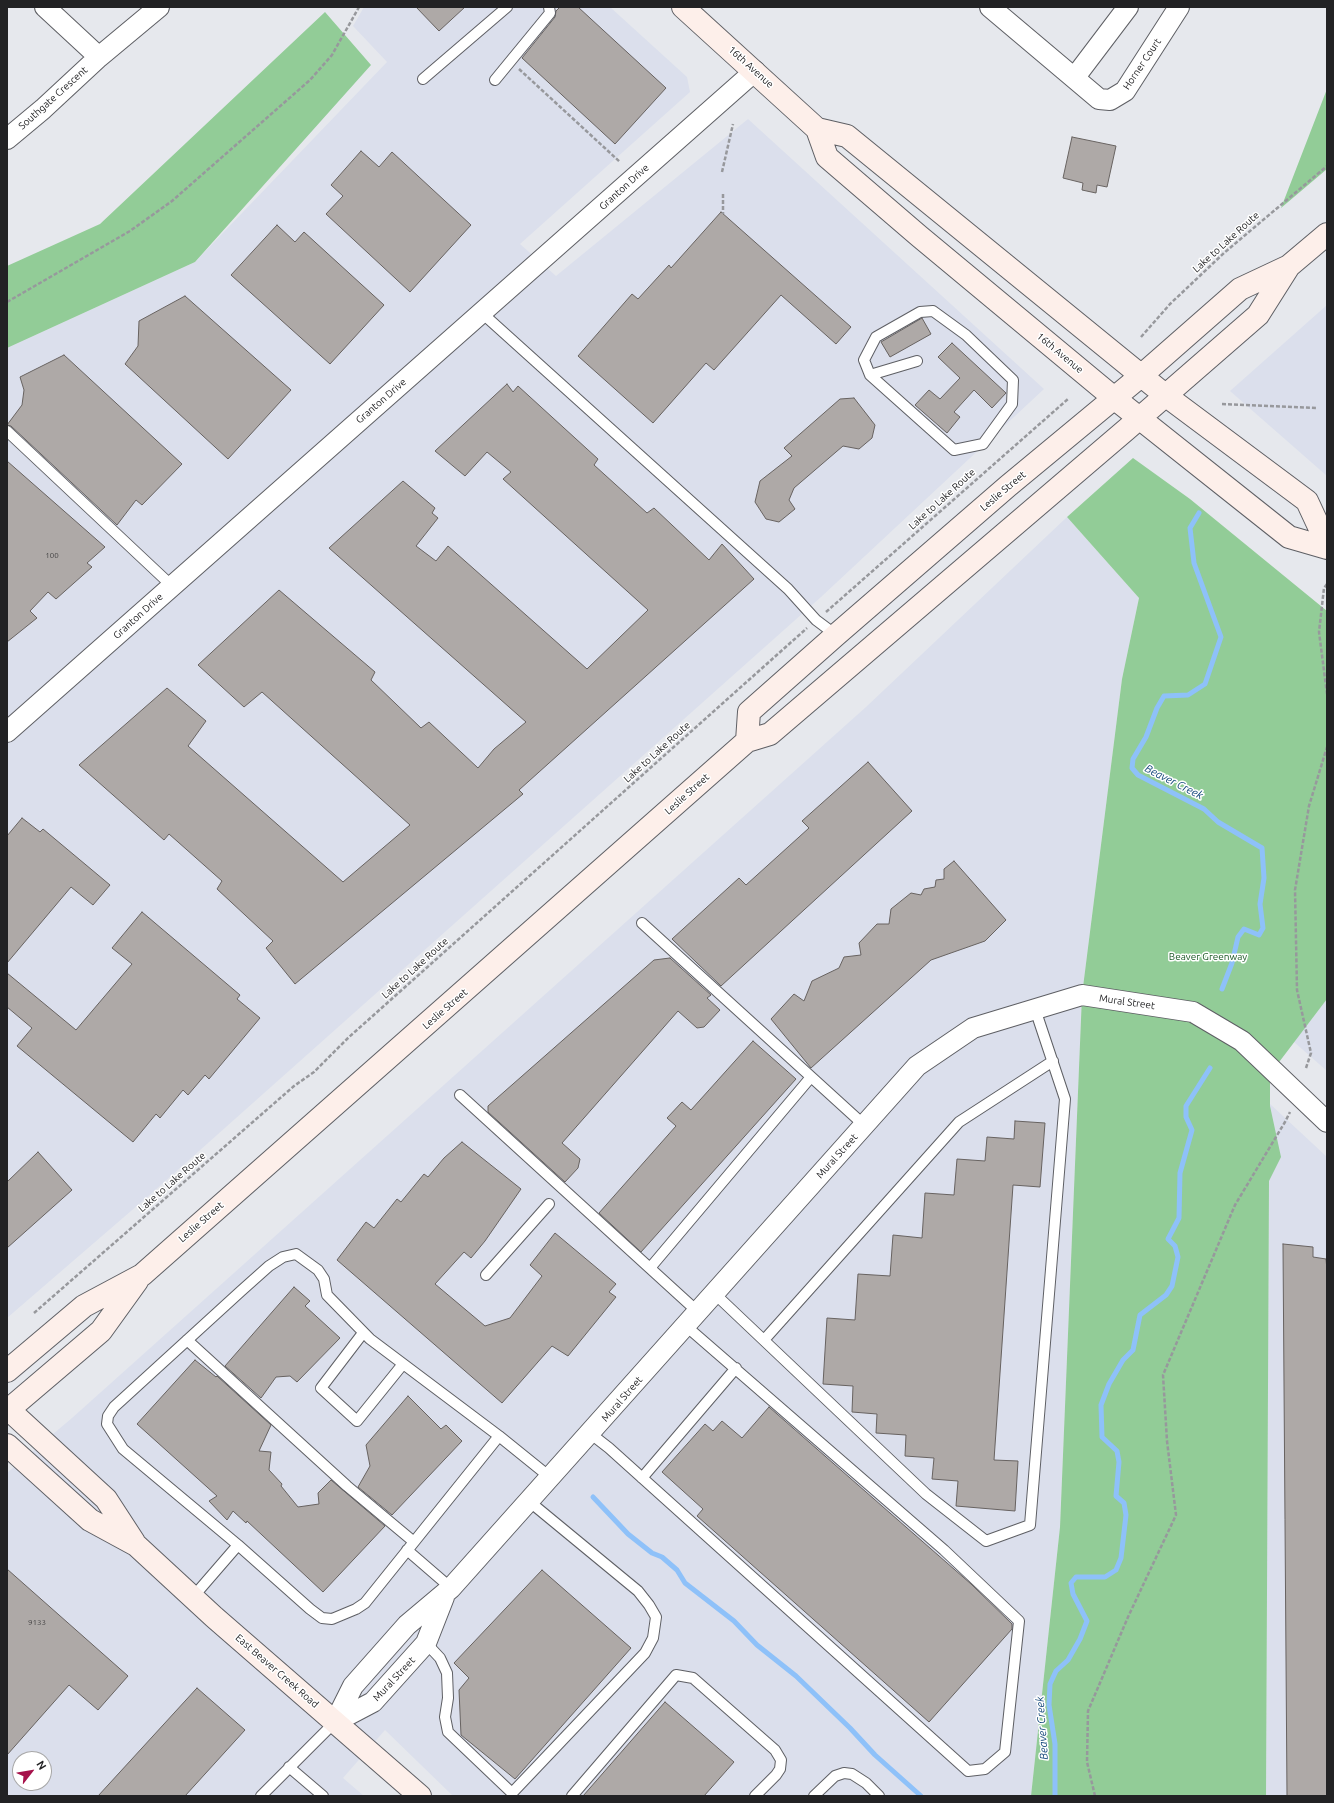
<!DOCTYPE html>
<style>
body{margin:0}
#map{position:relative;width:1334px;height:1803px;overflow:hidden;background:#e6e8ed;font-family:Ubuntu,sans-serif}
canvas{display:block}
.frame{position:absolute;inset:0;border:8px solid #222224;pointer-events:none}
.north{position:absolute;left:12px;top:1751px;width:40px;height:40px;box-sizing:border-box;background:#fff;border:1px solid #a7a7a7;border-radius:50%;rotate:59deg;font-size:11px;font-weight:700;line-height:16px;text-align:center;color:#222224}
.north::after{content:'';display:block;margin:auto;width:14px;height:18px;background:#a6124b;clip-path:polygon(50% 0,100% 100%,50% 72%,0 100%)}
</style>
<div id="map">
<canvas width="1334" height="1803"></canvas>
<div class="frame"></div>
<div class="north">N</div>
</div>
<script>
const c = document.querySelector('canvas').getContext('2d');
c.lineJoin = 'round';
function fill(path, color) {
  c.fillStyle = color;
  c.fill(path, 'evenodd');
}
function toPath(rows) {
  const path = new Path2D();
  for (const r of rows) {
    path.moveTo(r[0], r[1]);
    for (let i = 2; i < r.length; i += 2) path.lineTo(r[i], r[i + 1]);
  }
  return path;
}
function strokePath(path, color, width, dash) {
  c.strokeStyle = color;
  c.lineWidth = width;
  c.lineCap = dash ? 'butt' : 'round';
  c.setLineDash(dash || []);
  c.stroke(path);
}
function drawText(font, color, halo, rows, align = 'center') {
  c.font = font + ' Ubuntu,sans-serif';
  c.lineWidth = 3;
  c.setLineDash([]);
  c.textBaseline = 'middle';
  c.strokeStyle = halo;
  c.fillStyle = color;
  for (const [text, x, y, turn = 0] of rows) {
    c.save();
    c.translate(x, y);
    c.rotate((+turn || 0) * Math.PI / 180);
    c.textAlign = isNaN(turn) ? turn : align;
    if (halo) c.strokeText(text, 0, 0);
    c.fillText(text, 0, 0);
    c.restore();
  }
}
fill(toPath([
 [364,7,610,7,687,77,690,92,520,244,556,276,748,119,1044,389,821,597,153,1192,7,1318,7,348,195,262,387,62,353,26],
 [1327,305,1327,476,1230,391],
 [1067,517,1139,598,1122,679,1082,995,1060,1527,1031,1796,453,1796,385,1730,343,1778,364,1796,7,1796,7,1473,72,1418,866,707],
 [20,1759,44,1759,44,1783,20,1783],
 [1327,999,1327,1071,1294,1042],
 [1269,1103,1327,1157,1327,1796,1266,1796]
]), '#dbdfec');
fill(toPath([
 [325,12,371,65,195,262,7,348,7,266,100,224],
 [1327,89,1327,169,1281,208],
 [1133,458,1190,499,1327,611,1327,999,1270,1074,1270,1106,1281,1157,1269,1181,1266,1796,1031,1796,1060,1527,1082,995,1122,679,1139,598,1067,517]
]), '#92cc97');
strokePath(toPath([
 [1199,513,1190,528,1194,563,1221,637,1205,684,1188,695,1164,696,1157,708,1146,737,1133,759,1132,768,1138,775,1204,809,1218,822,1262,848,1264,878,1260,904,1263,928,1259,935,1244,929,1238,937,1232,963,1222,989],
 [593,1497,628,1534,652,1553,662,1557,677,1570,685,1583,734,1621,757,1645,796,1676,850,1728,875,1755,921,1796],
 [1055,1796,1055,1744,1049,1705,1050,1684,1056,1671,1068,1660,1080,1639,1087,1621,1073,1594,1071,1583,1076,1577,1105,1577,1116,1570,1121,1558,1126,1515,1124,1503,1116,1496,1119,1462,1117,1451,1102,1437,1101,1405,1109,1384,1123,1360,1133,1350,1140,1315,1166,1295,1172,1286,1178,1257,1175,1246,1168,1239,1179,1218,1180,1173,1192,1130,1186,1117,1186,1106,1210,1068]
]), '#8ec1f9', 5);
const building = toPath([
 [416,7,465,7,439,31,416,7],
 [560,7,578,7,666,88,615,144,522,58,555,17,556,11,560,7],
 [1072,137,1116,146,1107,187,1097,185,1096,193,1082,190,1083,183,1063,178,1072,137],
 [361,151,379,167,392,152,471,225,410,292,326,214,343,196,331,185,361,151],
 [721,212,851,327,836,344,781,295,714,370,706,363,653,423,578,356,632,294,638,299,669,265,671,268,721,212],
 [277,225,295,242,304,232,384,305,330,364,231,275,277,225],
 [185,296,291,390,228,459,125,364,138,346,139,321,185,296],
 [922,318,931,334,890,357,881,342,922,318],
 [952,343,1006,393,992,408,974,390,954,412,960,417,947,433,915,405,929,390,940,399,960,378,938,357,952,343],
 [64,355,182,464,142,505,136,500,117,525,11,426,7,425,22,405,24,390,20,377,64,355],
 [507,384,513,392,518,386,598,459,594,465,647,513,654,508,709,560,722,544,754,579,519,790,523,794,295,984,266,948,273,941,217,889,222,881,169,834,164,840,79,765,167,688,206,721,188,746,343,882,410,825,262,692,244,707,198,665,279,590,375,672,371,680,421,728,429,722,478,768,494,749,526,722,329,548,403,481,435,508,432,513,438,518,416,546,436,561,448,546,587,669,648,610,503,479,511,472,487,452,465,476,435,451,507,384],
 [854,398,875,425,872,438,859,449,843,446,794,488,789,500,795,509,779,522,766,519,755,502,760,481,792,456,784,448,840,399,854,398],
 [7,461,105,547,87,563,92,567,56,599,48,592,30,611,37,618,7,642,7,461],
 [868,762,912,811,721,986,672,939,739,878,746,885,809,828,802,821,868,762],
 [22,818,40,832,43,829,110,885,93,905,71,887,7,963,7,836,22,818],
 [954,861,1006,920,985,941,931,960,811,1068,771,1019,794,994,804,1001,812,981,839,968,844,957,861,955,859,943,877,924,889,924,891,909,911,893,921,895,924,889,935,887,936,880,944,879,944,869,954,861],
 [142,912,240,995,237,999,260,1018,209,1079,205,1075,188,1095,183,1090,160,1118,156,1114,133,1142,17,1046,32,1028,7,1007,7,973,76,1030,132,964,112,948,142,912],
 [670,958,711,995,707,998,720,1010,704,1027,697,1028,678,1011,562,1143,580,1159,578,1168,565,1182,488,1112,488,1106,654,960,670,958],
 [753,1041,796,1079,641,1252,599,1213,676,1126,667,1118,682,1102,691,1110,753,1041],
 [1015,1121,1045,1123,1040,1187,1013,1185,994,1460,1018,1461,1015,1511,956,1506,958,1481,932,1479,934,1458,905,1456,906,1435,876,1433,877,1414,852,1412,853,1386,823,1384,827,1318,855,1320,858,1274,890,1276,893,1235,922,1238,925,1193,954,1195,957,1159,985,1161,987,1137,1014,1139,1015,1121],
 [462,1142,521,1189,485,1241,471,1258,464,1252,435,1284,485,1326,510,1318,542,1276,530,1265,555,1233,616,1284,609,1292,616,1297,568,1356,552,1346,502,1403,337,1260,366,1222,374,1228,397,1199,401,1202,424,1174,428,1177,444,1158,462,1142],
 [38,1152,72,1190,7,1248,7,1182,38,1152],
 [1283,1244,1313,1247,1313,1257,1326,1259,1327,1270,1327,1796,1287,1796,1283,1244],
 [294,1287,310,1301,305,1306,340,1338,297,1382,290,1376,276,1377,261,1398,225,1366,294,1287],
 [195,1360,216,1377,217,1376,271,1425,259,1451,271,1452,269,1470,282,1484,281,1486,298,1507,319,1504,318,1493,331,1480,385,1526,323,1592,247,1521,246,1523,233,1511,227,1520,209,1501,217,1496,137,1424,195,1360],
 [408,1396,441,1429,446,1425,462,1441,392,1515,358,1487,370,1466,366,1445,408,1396],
 [769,1407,971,1584,1012,1624,1012,1629,929,1722,697,1516,703,1509,662,1472,705,1424,713,1431,722,1421,742,1438,769,1407],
 [7,1569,128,1676,98,1710,69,1685,7,1755,7,1569],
 [542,1570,631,1648,515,1779,461,1735,459,1690,469,1678,454,1663,542,1570],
 [197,1688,245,1730,185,1796,98,1796,197,1688],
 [665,1702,734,1762,704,1796,583,1796,665,1702]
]);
fill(building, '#aea9a7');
strokePath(building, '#686361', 1);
const lane = toPath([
 [423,79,507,7],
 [495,80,550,13,549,7],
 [482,313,788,589,816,620,836,635],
 [870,375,864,360,876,337,920,312,933,311,966,335,1013,380,1012,404,983,444,954,450,870,375,917,361],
 [7,431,172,586],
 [642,923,864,1125],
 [460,1095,698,1312],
 [650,1268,811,1077],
 [486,1275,549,1204],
 [715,1294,926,1494,986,1541,1030,1525,1065,1099,1035,1009],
 [363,1333,321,1388,357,1421,403,1364],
 [187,1340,347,1486,414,1542],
 [764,1340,959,1122,1053,1061],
 [591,1434,609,1448,968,1771,985,1769,1005,1752,1019,1621,944,1550,686,1326],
 [499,1436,370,1339,327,1295,324,1279,318,1270,296,1254,283,1257,269,1266,241,1291,114,1407,108,1416,107,1424,123,1449,238,1545,310,1609,322,1618,332,1619,356,1609,365,1603,499,1436,551,1478],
 [642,1478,736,1368],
 [407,1550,451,1588],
 [193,1597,238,1545],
 [426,1643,440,1658,447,1673,448,1698,445,1717,448,1732,512,1793,645,1653,653,1638,656,1617,649,1605,638,1591,530,1502],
 [289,1767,323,1796],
 [261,1796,335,1722],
 [572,1796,676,1675,693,1678,775,1750,781,1760,780,1769,776,1775,755,1796],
 [814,1796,835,1776,844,1773,852,1774,866,1783,879,1796]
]);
const street = toPath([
 [45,7,99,57],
 [990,7,1099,99,1110,100,1125,91,1179,7],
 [1075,77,1128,7],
 [7,139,43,109,99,57,159,7],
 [7,732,755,71],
 [335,1722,353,1686,407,1625,451,1588,917,1066,973,1028,1082,995,1193,1012,1242,1041,1327,1122],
 [335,1722,373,1702,426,1643,444,1597]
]);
const secondary = toPath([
 [683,7,817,129,827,157,919,236,1114,398,1289,537,1327,548],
 [817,129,847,136,1165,395,1307,501,1327,544],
 [747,741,749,712,836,635,1008,486,1142,375,1240,289,1289,266,1327,234],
 [7,1371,84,1306,142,1275,747,741,770,734,1127,429,1258,315,1289,266],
 [7,1408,106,1499,134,1542],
 [7,1411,101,1331,137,1281],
 [7,1445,90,1520,136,1545,214,1617,420,1796]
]);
strokePath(lane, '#5e5f64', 12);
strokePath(street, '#5e5f64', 22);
strokePath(secondary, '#5e5f64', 24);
strokePath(toPath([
 [519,69,620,162],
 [722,172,733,124],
 [723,194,723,214],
 [7,302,130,231,172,201,310,80,332,55,359,7],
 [1141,337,1170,304,1224,253,1327,166],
 [1222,404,1317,408],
 [1327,584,1324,588,1319,632,1327,694],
 [826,612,1068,399],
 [1306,1068,1311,1053,1297,990,1295,890,1309,806,1327,747],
 [34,1313,294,1086,314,1072,348,1038,807,628],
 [1095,1796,1087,1762,1088,1711,1128,1617,1176,1515,1167,1441,1163,1375,1235,1205,1285,1122,1290,1112]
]), '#97989c', 2.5, [4, 2]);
strokePath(lane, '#fff', 10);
strokePath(street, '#fff', 20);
strokePath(secondary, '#fdefea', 22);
drawText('8px', '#454445', null, [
 ["100",52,555],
 ["9133",37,1622]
]);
drawText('10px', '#222224', '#fff', [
 ["Horner Court",1142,64,-56],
 ["16th Avenue",751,67,42],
 ["Southgate Crescent",53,98,-42],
 ["Granton Drive",624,187,-42],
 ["Lake to Lake Route",1226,242,-42],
 ["16th Avenue",1060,353,40],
 ["Granton Drive",381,401,-41],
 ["Leslie Street",1003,491,-40],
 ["Lake to Lake Route",942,499,-42],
 ["Granton Drive",138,616,-42],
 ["Lake to Lake Route",657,752,-42],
 ["Leslie Street",687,794,-42],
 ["Lake to Lake Route",415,968,-42],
 ["Mural Street",1127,1002,8],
 ["Leslie Street",445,1009,-41],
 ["Mural Street",837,1156,-48],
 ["Lake to Lake Route",172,1182,-41],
 ["Leslie Street",201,1222,-41],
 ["Mural Street",622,1399,-49],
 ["East Beaver Creek Road",277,1671,41],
 ["Mural Street",394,1679,-47]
]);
drawText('10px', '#1a5725', '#fff', [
 ["Beaver Greenway",1208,957]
]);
drawText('italic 11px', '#124679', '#fff', [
 ["Beaver Creek",1174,782,27],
 ["Beaver Creek",1042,1728,-94]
]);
</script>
